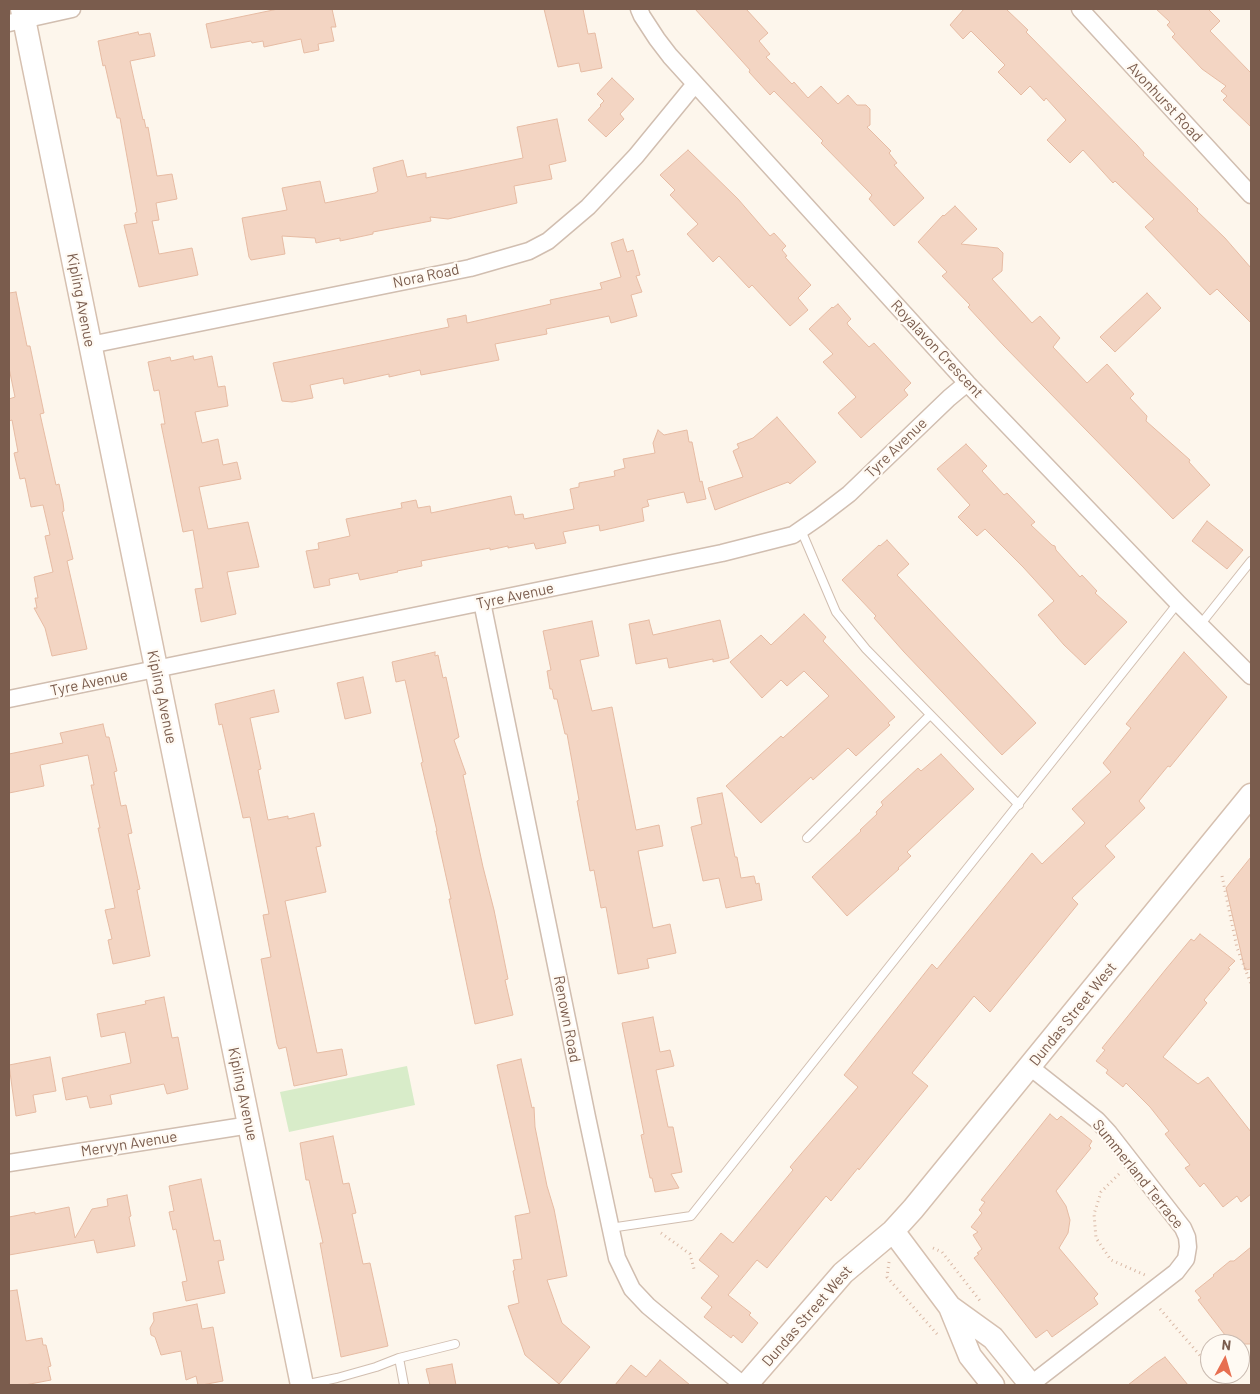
<!DOCTYPE html>
<style>
body{margin:0}
#map{position:relative;width:1260px;height:1394px;overflow:hidden;background:#fdf6ec;font-family:Barlow,sans-serif}
canvas{display:block}
.frame{position:absolute;inset:0;border:10px solid #7a5c4d;pointer-events:none}
.north{position:absolute;left:1200px;top:1334px;width:50px;height:50px;box-sizing:border-box;background:#fffaf3;border:1px solid #cabbb1;border-radius:50%;rotate:6deg;font-size:14px;font-weight:700;line-height:20px;text-align:center;color:#7a5c4d}
.north::after{content:'';display:block;margin:auto;width:18px;height:22px;background:#e76f51;clip-path:polygon(50% 0,100% 100%,50% 72%,0 100%)}
</style>
<div id="map">
<canvas width="1260" height="1394"></canvas>
<div class="frame"></div>
<div class="north">N</div>
</div>
<script>
const c = document.querySelector('canvas').getContext('2d');
c.lineJoin = 'round';
function fill(path, color) {
  c.fillStyle = color;
  c.fill(path, 'evenodd');
}
function toPath(rows) {
  const path = new Path2D();
  for (const r of rows) {
    path.moveTo(r[0], r[1]);
    for (let i = 2; i < r.length; i += 2) path.lineTo(r[i], r[i + 1]);
  }
  return path;
}
function strokePath(path, color, width, dash) {
  c.strokeStyle = color;
  c.lineWidth = width;
  c.lineCap = dash ? 'butt' : 'round';
  c.setLineDash(dash || []);
  c.stroke(path);
}
function drawText(font, color, halo, rows, align = 'center') {
  c.font = font + ' Barlow,sans-serif';
  c.lineWidth = 4.5;
  c.setLineDash([]);
  c.textBaseline = 'middle';
  c.strokeStyle = halo;
  c.fillStyle = color;
  for (const [text, x, y, turn = 0] of rows) {
    c.save();
    c.translate(x, y);
    c.rotate((+turn || 0) * Math.PI / 180);
    c.textAlign = isNaN(turn) ? turn : align;
    if (halo) c.strokeText(text, 0, 0);
    c.fillText(text, 0, 0);
    c.restore();
  }
}
fill(toPath([
 [407,1066,415,1105,289,1132,280,1092]
]), '#d8ecc9');
const building = toPath([
 [278,9,332,9,336,27,331,27,334,41,318,44,319,50,304,53,301,39,264,47,263,41,252,43,251,41,211,48,206,24,278,9],
 [544,9,583,9,588,34,595,33,602,68,581,72,579,63,558,67,544,9],
 [695,9,746,9,768,33,759,41,770,54,766,57,792,84,794,82,808,98,821,86,838,104,848,95,857,105,866,105,870,109,870,125,867,127,891,151,889,153,897,163,894,165,924,198,894,226,869,199,872,195,821,143,823,141,774,91,770,95,749,72,750,70,695,9],
 [964,9,1006,9,1028,30,1026,32,1137,145,1144,153,1143,155,1198,209,1197,211,1225,238,1251,268,1251,323,1217,289,1210,295,1145,227,1154,219,1115,181,1113,183,1083,150,1070,163,1047,140,1066,120,1046,98,1044,101,1030,86,1021,95,998,72,1005,65,971,31,963,39,950,25,964,9],
 [1156,9,1208,9,1220,21,1210,31,1251,73,1251,127,1223,100,1227,96,1221,91,1226,86,1202,69,1172,37,1175,34,1167,25,1170,22,1156,9],
 [138,32,139,35,150,33,155,56,130,61,143,120,144,119,146,128,148,127,157,176,172,174,177,199,156,203,159,220,152,221,159,254,192,248,198,275,139,287,124,225,137,223,135,213,137,212,120,118,117,118,105,65,103,66,98,41,138,32],
 [612,78,634,99,620,114,624,119,606,137,588,120,601,106,600,105,604,101,597,94,612,78],
 [557,119,566,161,549,165,552,179,514,186,517,203,448,219,430,217,431,221,373,232,373,234,340,241,340,238,316,243,315,238,282,236,285,254,251,260,249,257,242,218,287,210,282,188,320,181,325,203,375,193,378,191,373,168,403,160,407,177,426,173,426,178,523,158,517,127,557,119],
 [688,150,738,199,770,236,774,233,786,246,782,250,787,256,785,257,811,285,798,298,808,310,790,326,752,285,749,288,719,256,713,262,687,234,698,224,670,195,675,190,660,175,688,150],
 [955,206,977,229,961,244,998,248,1003,253,1002,271,992,279,1032,323,1040,316,1060,338,1053,347,1087,383,1107,364,1134,394,1130,398,1147,416,1146,421,1190,460,1189,462,1210,485,1173,519,1004,346,968,307,970,305,942,276,947,272,918,242,943,215,944,216,955,206],
 [623,239,627,252,633,250,640,275,636,276,642,292,631,295,637,316,611,323,609,316,546,329,547,334,495,344,499,360,421,375,420,370,389,377,389,374,344,384,343,378,310,385,313,398,292,402,282,401,273,363,449,327,447,319,458,317,466,315,467,323,551,304,550,300,602,289,600,283,621,277,611,243,623,239],
 [16,292,27,346,30,346,44,413,40,414,56,485,59,484,63,502,64,511,62,512,73,559,67,561,87,649,52,656,45,628,34,608,37,608,35,598,38,598,34,577,53,572,45,536,50,535,43,505,31,507,25,478,20,479,14,453,18,452,12,420,9,421,9,399,15,397,9,368,9,293,16,292],
 [1147,293,1161,308,1115,352,1100,337,1147,293],
 [838,304,851,319,847,323,848,325,869,347,874,343,911,383,904,390,908,395,861,438,838,413,856,397,823,362,833,354,809,329,832,307,833,308,838,304],
 [193,356,194,360,212,356,218,387,225,386,228,406,195,412,202,443,218,439,223,465,237,462,241,479,199,487,208,529,248,522,259,567,227,572,236,614,201,622,195,589,203,588,193,530,183,532,161,424,165,424,159,390,154,391,148,362,170,357,171,361,193,356],
 [777,417,816,462,790,484,788,482,715,510,708,488,743,477,733,451,739,448,737,444,753,438,777,417],
 [658,430,664,435,687,430,689,442,692,442,700,482,702,481,706,499,687,503,684,492,647,500,649,506,642,508,644,521,600,531,599,525,563,532,566,543,536,549,534,543,508,548,508,546,490,550,490,548,421,561,422,566,397,571,398,572,360,580,358,573,329,579,330,585,314,588,306,551,319,549,318,543,350,536,346,519,402,508,401,503,416,500,418,508,430,506,431,513,511,496,515,515,523,514,524,519,574,509,570,489,579,487,579,483,615,476,614,471,625,468,623,459,655,453,653,443,658,430],
 [966,444,987,466,982,471,1004,495,1007,493,1035,522,1031,525,1052,545,1055,546,1056,550,1080,577,1082,575,1097,591,1095,593,1127,622,1085,665,1064,645,1038,615,1054,601,1023,567,985,529,977,536,958,517,970,505,937,469,966,444],
 [1207,521,1243,550,1227,569,1192,541,1207,521],
 [887,540,909,564,897,575,1036,723,1002,755,904,652,874,618,876,616,842,580,879,545,880,546,887,540],
 [804,614,826,637,823,641,895,717,888,723,890,725,856,756,848,748,813,780,811,777,761,823,726,786,781,736,783,738,829,696,804,671,787,686,781,680,762,698,730,662,761,635,771,645,804,614],
 [649,620,653,635,720,620,729,658,713,662,713,659,669,668,667,658,636,664,629,624,649,620],
 [592,621,599,656,580,660,592,711,612,707,636,830,659,825,663,846,638,851,653,928,670,924,676,953,647,959,649,968,618,974,606,907,601,908,594,870,590,871,577,801,579,800,567,734,565,734,557,699,554,699,552,689,550,689,547,671,551,670,543,631,592,621],
 [435,652,435,656,438,655,443,678,446,677,459,737,454,740,466,774,463,775,483,867,494,910,508,979,505,980,513,1015,475,1024,449,899,451,899,436,831,437,831,421,763,423,762,405,680,396,682,392,662,435,652],
 [1184,652,1227,697,1170,767,1168,766,1139,801,1145,808,1105,846,1115,857,1072,898,1078,904,990,1012,974,996,912,1073,928,1086,859,1170,858,1168,831,1201,826,1196,767,1268,757,1260,728,1295,751,1313,749,1315,758,1323,742,1343,733,1335,731,1338,704,1317,712,1307,701,1298,719,1276,699,1260,721,1233,733,1243,793,1170,790,1167,858,1087,844,1075,932,964,937,969,1032,853,1042,864,1085,823,1072,809,1111,772,1103,763,1131,728,1126,724,1184,652],
 [363,677,371,713,345,719,337,683,363,677],
 [274,690,279,712,250,718,261,769,258,770,268,820,288,816,288,819,314,813,321,846,316,847,326,892,285,901,317,1053,342,1049,347,1075,294,1086,286,1047,279,1049,277,1044,261,959,271,957,263,915,269,914,250,817,243,818,222,724,219,725,215,704,274,690],
 [103,724,106,737,109,737,117,771,114,772,121,806,126,805,132,833,128,834,140,889,137,890,150,956,113,964,108,940,112,939,105,910,115,908,98,828,100,828,91,785,94,785,88,755,40,765,44,786,9,793,9,754,63,743,60,733,103,724],
 [941,754,974,789,907,852,911,856,898,868,899,869,847,916,812,877,861,831,860,830,877,814,876,812,883,805,881,802,918,768,921,771,941,754],
 [722,793,735,857,737,857,741,878,754,876,756,884,759,883,762,900,726,908,719,878,703,881,691,827,702,824,697,798,722,793],
 [1251,857,1251,969,1245,970,1226,888,1251,857],
 [1200,934,1235,961,1228,968,1230,969,1204,1000,1207,1003,1163,1057,1198,1084,1208,1077,1251,1132,1251,1194,1241,1202,1237,1196,1223,1207,1204,1183,1200,1187,1185,1168,1190,1165,1165,1134,1169,1131,1150,1107,1126,1083,1123,1087,1106,1073,1108,1070,1096,1061,1105,1050,1102,1048,1166,969,1191,939,1194,941,1200,934],
 [164,997,172,1038,178,1037,188,1089,167,1094,164,1084,110,1095,112,1104,90,1108,87,1096,66,1100,62,1078,131,1063,125,1032,101,1037,97,1014,146,1004,145,1001,164,997],
 [653,1017,660,1052,670,1050,674,1066,656,1070,668,1127,673,1127,682,1172,671,1174,679,1188,655,1192,652,1178,650,1178,641,1135,644,1134,622,1023,653,1017],
 [50,1057,56,1091,33,1095,36,1112,16,1116,9,1065,50,1057],
 [521,1059,532,1108,534,1107,535,1127,547,1186,554,1209,567,1276,547,1280,562,1323,590,1347,559,1384,525,1355,508,1306,519,1303,513,1271,515,1270,513,1260,522,1259,515,1216,530,1213,497,1065,521,1059],
 [1050,1114,1057,1120,1061,1116,1092,1141,1089,1146,1091,1148,1056,1191,1066,1206,1070,1220,1068,1233,1059,1248,1098,1294,1094,1298,1098,1304,1052,1337,1047,1330,1036,1338,974,1258,979,1254,977,1253,982,1249,973,1235,978,1232,971,1227,982,1213,979,1210,985,1202,981,1200,1050,1114],
 [333,1136,343,1184,349,1183,356,1213,352,1214,363,1264,370,1263,388,1346,341,1357,320,1243,323,1243,309,1180,306,1180,300,1143,333,1136],
 [201,1179,214,1241,220,1240,224,1260,218,1261,225,1293,186,1301,182,1282,187,1281,176,1229,173,1230,169,1212,174,1211,169,1186,201,1179],
 [127,1195,131,1216,129,1217,135,1246,97,1253,94,1240,9,1255,9,1217,35,1212,35,1214,69,1207,75,1238,92,1209,108,1206,107,1199,127,1195],
 [1251,1247,1251,1344,1232,1344,1198,1300,1201,1298,1195,1291,1214,1276,1213,1275,1230,1261,1234,1261,1251,1247],
 [17,1290,26,1341,42,1338,43,1345,46,1345,51,1366,48,1367,51,1380,25,1385,9,1385,9,1291,17,1290],
 [197,1304,202,1329,213,1327,223,1381,202,1385,198,1385,196,1376,186,1380,181,1351,161,1355,155,1337,151,1335,150,1328,154,1321,153,1313,197,1304],
 [1165,1357,1188,1385,1128,1385,1156,1363,1165,1357],
 [660,1360,690,1385,615,1385,631,1365,646,1377,660,1360],
 [452,1364,456,1385,430,1385,426,1369,452,1364]
]);
fill(building, '#f3d5c3');
strokePath(building, '#e6bba3', 1);
const lane = toPath([
 [801,530,836,612,866,649,1019,805],
 [1200,625,1251,561],
 [807,838,930,715],
 [610,1228,691,1216,1178,603],
 [399,1358,404,1385],
 [304,1385,337,1378,376,1367,399,1358,455,1344]
]);
const street = toPath([
 [639,9,642,16,657,39,670,56,967,383,1178,603,1251,676],
 [1080,9,1251,195],
 [9,23,72,9],
 [90,345,470,268,529,251,548,241,588,207,636,156,695,84],
 [482,602,587,1117,617,1258,632,1289,648,1306,743,1385],
 [9,699,722,553,793,535,819,517,849,494,949,398,967,383],
 [1030,1067,1097,1120,1109,1133,1183,1228,1187,1237,1188,1247,1186,1259,1176,1272,1030,1385],
 [9,1163,250,1125]
]);
const secondary = toPath([
 [22,9,302,1385],
 [893,1231,950,1307,970,1356,993,1385],
 [950,1307,993,1338,1031,1385],
 [746,1385,843,1273,893,1231,913,1209,1251,795]
]);
strokePath(lane, '#d1beb0', 10);
strokePath(street, '#d1beb0', 19);
strokePath(secondary, '#d6c0b0', 25);
strokePath(toPath([
 [1222,876,1237,948,1251,984],
 [1119,1174,1101,1192,1094,1214,1096,1238,1111,1260,1145,1275],
 [661,1233,690,1254,694,1269],
 [933,1248,942,1252,981,1302],
 [889,1262,887,1277,937,1334],
 [1160,1309,1210,1367],
 [1216,1374,1225,1385]
]), '#d9b8a5', 3, [1, 4]);
strokePath(lane, '#fff', 8);
strokePath(street, '#fff', 16);
strokePath(secondary, '#fff', 22);
drawText('15px', '#7a5c4d', '#fffaf3', [
 ["Avonhurst Road",1165,102,47],
 ["Nora Road",426,276,-12],
 ["Kipling Avenue",81,300,79],
 ["Royalavon Crescent",937,349,47],
 ["Tyre Avenue",896,448,-44],
 ["Tyre Avenue",515,596,-12],
 ["Tyre Avenue",89,683,-12],
 ["Kipling Avenue",162,697,78],
 ["Dundas Street West",1073,1014,-51],
 ["Renown Road",567,1019,79],
 ["Kipling Avenue",243,1094,78],
 ["Mervyn Avenue",129,1144,-9],
 ["Summerland Terrace",1138,1174,51],
 ["Dundas Street West",807,1316,-49]
]);
</script>
